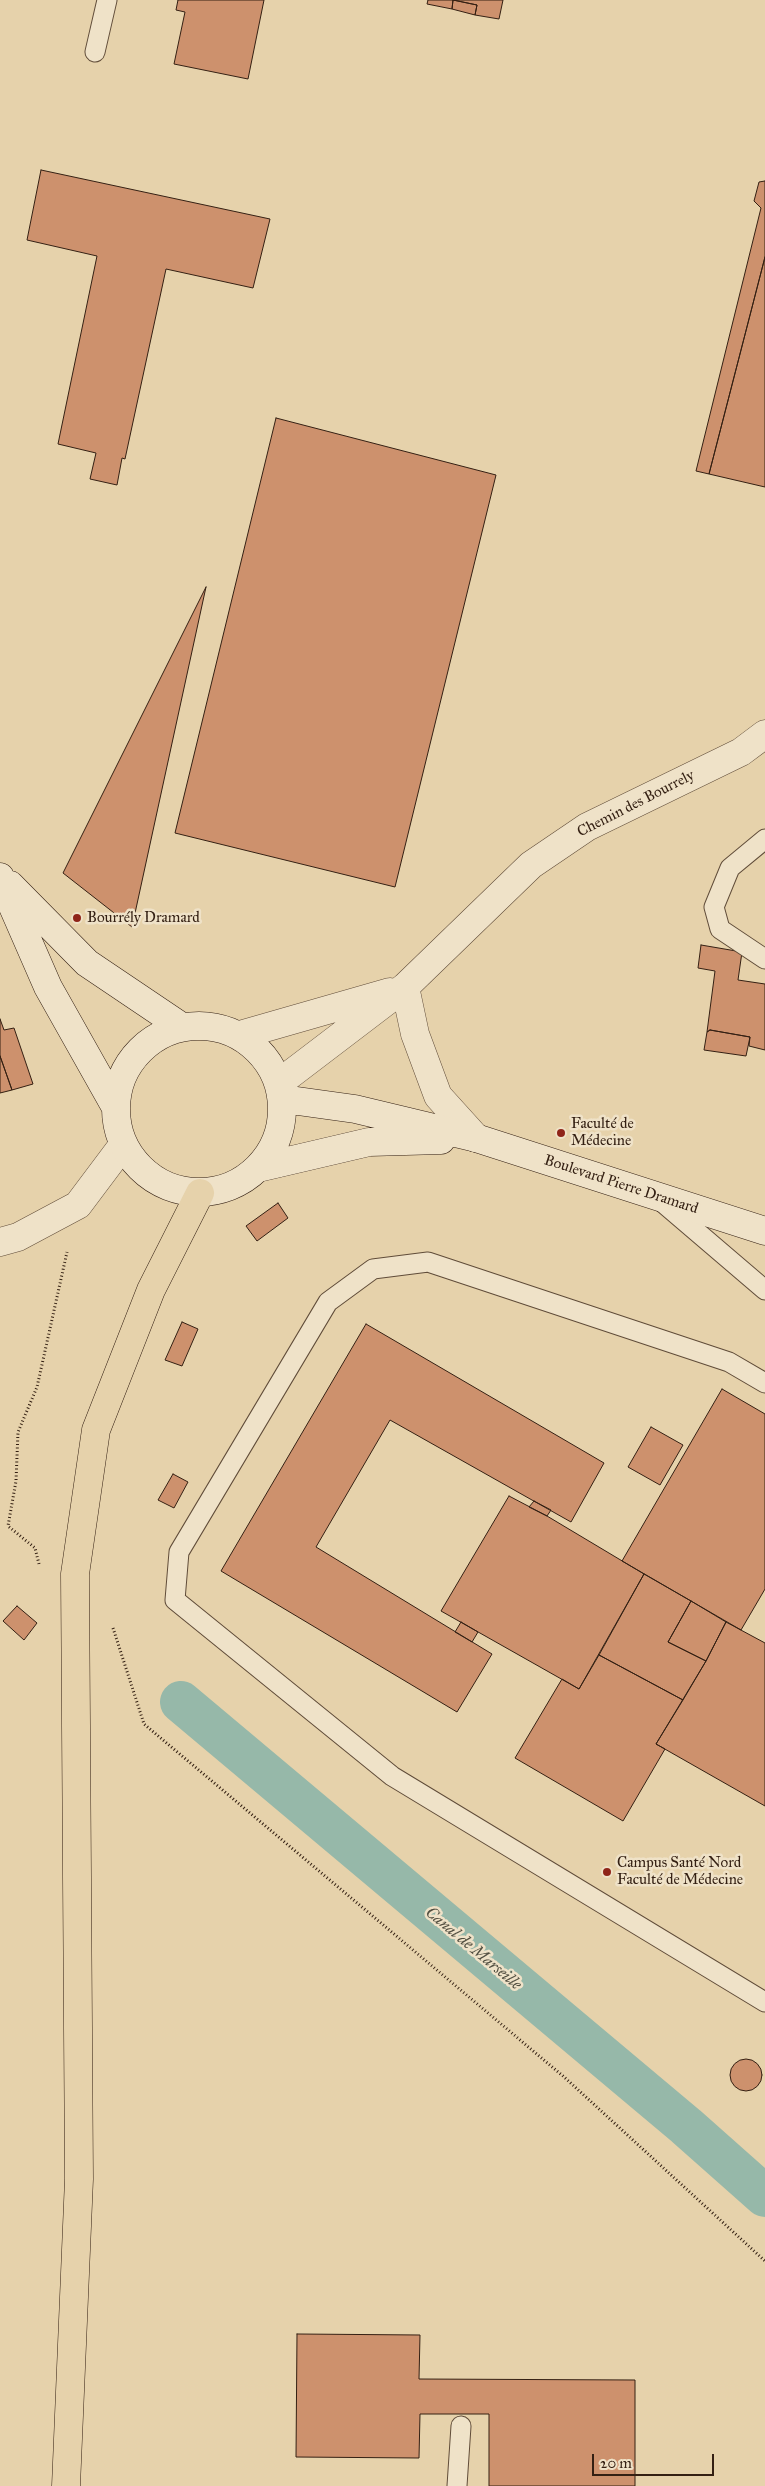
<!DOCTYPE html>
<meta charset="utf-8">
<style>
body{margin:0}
#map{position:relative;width:765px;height:2486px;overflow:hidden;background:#e6d2ab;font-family:"IM FELL Great Primer",serif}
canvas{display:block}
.scale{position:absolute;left:592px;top:2454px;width:122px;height:22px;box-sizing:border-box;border:2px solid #342013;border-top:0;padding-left:6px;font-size:15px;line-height:18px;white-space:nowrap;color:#342013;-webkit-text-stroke:4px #efe2c8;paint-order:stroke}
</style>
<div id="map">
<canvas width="765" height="2486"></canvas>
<div class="scale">20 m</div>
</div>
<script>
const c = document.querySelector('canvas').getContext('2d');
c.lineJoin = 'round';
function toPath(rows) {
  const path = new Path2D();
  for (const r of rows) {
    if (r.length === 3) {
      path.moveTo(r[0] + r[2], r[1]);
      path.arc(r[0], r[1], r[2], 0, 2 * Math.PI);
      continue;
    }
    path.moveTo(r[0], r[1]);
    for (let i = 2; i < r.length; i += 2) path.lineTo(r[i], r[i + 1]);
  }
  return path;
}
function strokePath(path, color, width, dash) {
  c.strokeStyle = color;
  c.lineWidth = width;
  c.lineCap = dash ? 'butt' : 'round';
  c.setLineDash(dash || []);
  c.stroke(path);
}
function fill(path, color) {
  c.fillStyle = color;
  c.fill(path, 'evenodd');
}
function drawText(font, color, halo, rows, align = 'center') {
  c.font = font + ' "IM FELL Great Primer",serif';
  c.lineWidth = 5;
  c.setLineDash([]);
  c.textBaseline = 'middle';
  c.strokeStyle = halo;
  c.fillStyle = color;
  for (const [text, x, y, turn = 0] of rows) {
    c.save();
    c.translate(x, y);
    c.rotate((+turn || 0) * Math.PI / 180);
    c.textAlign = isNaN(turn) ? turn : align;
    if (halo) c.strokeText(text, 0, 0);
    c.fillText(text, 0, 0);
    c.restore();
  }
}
strokePath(toPath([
 [181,1702,686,2126,765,2196]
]), '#96b8a9', 42);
const building = toPath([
 [178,0,264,0,248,79,174,64,185,12,176,10,178,0],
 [428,0,503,0,499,19,475,15,477,5,453,0,452,9,427,4,428,0],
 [453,0,477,5,475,15,452,9,453,0],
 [41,170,270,219,253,288,166,269,125,459,122,458,117,485,90,479,96,453,58,444,97,256,27,240,41,170],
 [765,181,765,257,709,474,696,471,761,208,754,201,759,182,765,181],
 [765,257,765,487,709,474,765,257],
 [276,418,496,475,395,887,175,833,276,418],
 [206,587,132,927,63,873,206,587],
 [701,945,742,952,738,980,765,984,765,1050,749,1046,750,1037,710,1030,707,1032,715,971,698,968,701,945],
 [0,1019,4,1030,14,1028,33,1084,12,1090,0,1056,0,1019],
 [710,1030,750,1037,746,1056,704,1050,707,1032,710,1030],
 [0,1056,12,1090,0,1093,0,1056],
 [278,1203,288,1218,257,1241,246,1226,278,1203],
 [182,1322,198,1329,182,1366,165,1360,182,1322],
 [366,1324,604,1463,571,1522,390,1420,316,1547,492,1654,457,1712,221,1571,366,1324],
 [722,1389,765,1414,765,1589,741,1630,622,1561,722,1389],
 [651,1427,683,1445,660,1485,628,1467,651,1427],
 [173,1474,188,1482,174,1508,158,1500,173,1474],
 [509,1496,547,1516,644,1574,579,1689,441,1611,509,1496],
 [534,1501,551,1510,547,1516,529,1507,534,1501],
 [644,1574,691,1601,668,1642,706,1661,683,1700,599,1655,644,1574],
 [691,1601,726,1622,706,1661,668,1642,691,1601],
 [17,1606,37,1623,24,1640,3,1621,17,1606],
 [461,1622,478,1632,472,1642,455,1632,461,1622],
 [726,1622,765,1643,765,1806,656,1744,706,1661,726,1622],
 [599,1655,683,1700,656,1744,665,1749,623,1821,515,1758,562,1679,579,1689,599,1655],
 [746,2075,16],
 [297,2334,420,2335,419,2379,635,2380,635,2486,489,2486,489,2414,420,2414,419,2458,296,2457,297,2334]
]);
fill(building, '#cd916d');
strokePath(building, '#342013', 1);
const lane = toPath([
 [95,52,107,0],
 [765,839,730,868,714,907,720,929,765,959],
 [662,1202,765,1290],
 [765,1383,729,1362,428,1262,373,1269,328,1302,179,1552,175,1600,392,1776,765,2002],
 [457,2486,461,2426]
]);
const street = toPath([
 [405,987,415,1034,438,1096,476,1138],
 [240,1035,390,992],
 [279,1083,405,987,531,865,587,827,741,752,765,734],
 [0,1242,18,1237,78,1205,123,1145]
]);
const secondary = toPath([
 [0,877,48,987,115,1106],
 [10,885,87,963,182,1027],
 [199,1109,83],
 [283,1099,355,1109,476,1138,765,1231],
 [258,1168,369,1142,441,1140]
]);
const highway = toPath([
 [66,2486,79,2179,75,1574,96,1430,151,1290,200,1193]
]);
strokePath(lane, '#604c39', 21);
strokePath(street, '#604c39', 29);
strokePath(secondary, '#342013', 29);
strokePath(highway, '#342013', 29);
strokePath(toPath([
 [39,1564,35,1548,8,1526,16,1481,18,1432,37,1387,67,1252],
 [113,1628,144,1724,563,2076,765,2261]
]), '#342013', 3, [1, 2.5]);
strokePath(lane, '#efe2c8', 19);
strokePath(street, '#efe2c8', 28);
strokePath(secondary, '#efe2c8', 28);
strokePath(highway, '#e6d2ab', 28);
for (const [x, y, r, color] of [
 [77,918,5,"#8f2418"],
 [561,1133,5,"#8f2418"],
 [607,1872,5,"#8f2418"]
]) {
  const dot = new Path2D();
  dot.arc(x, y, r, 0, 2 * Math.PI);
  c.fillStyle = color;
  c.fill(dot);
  strokePath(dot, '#efe2c8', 2);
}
drawText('15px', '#342013', '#efe2c8', [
 ["Chemin des Bourrely",636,804,-27],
 ["Boulevard Pierre Dramard",621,1185,18]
]);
drawText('15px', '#342013', '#efe2c8', [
 ["Bourrély Dramard",87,918],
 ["Faculté de",571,1124],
 ["Médecine",571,1141],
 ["Campus Santé Nord",617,1863],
 ["Faculté de Médecine",617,1880]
], 'left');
drawText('italic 16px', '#514e40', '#efe2c8', [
 ["Canal de Marseille",473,1949,40]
]);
</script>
